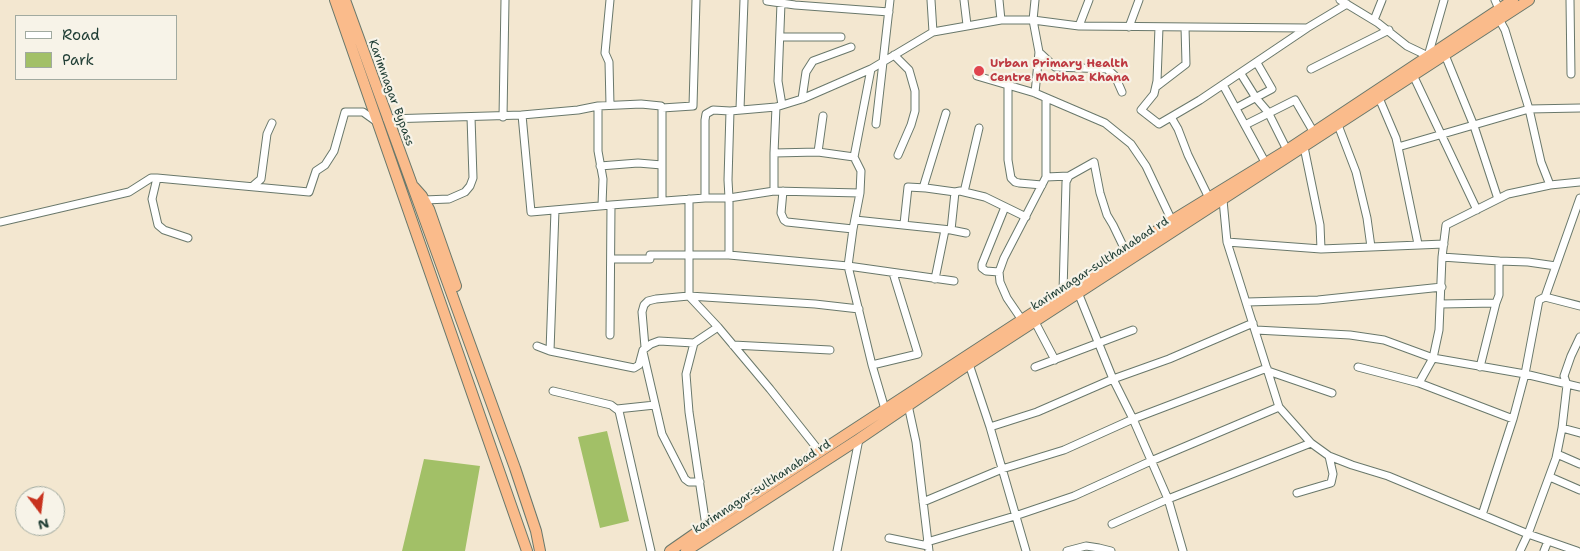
<!DOCTYPE html>
<style>
body{margin:0}
#map{position:relative;width:1580px;height:551px;overflow:hidden;background:#f3e7d0;font-family:"Shantell Sans",sans-serif}
canvas{display:block}
.legend{position:absolute;left:15px;top:15px;width:162px;height:65px;box-sizing:border-box;background:#f7f3e8;border:1px solid #a1aaa0;margin:0;padding:6px 9px;list-style:none;font-size:15px;color:#1f3d34}
.legend li{display:flex;align-items:center;gap:10px;height:25px}
.legend b{width:25px;border:1px solid #a1aaa0}
.north{position:absolute;left:15px;top:486px;width:50px;height:50px;box-sizing:border-box;background:#f7f3e8;border:1px solid #a1aaa0;border-radius:50%;rotate:165deg;font-size:14px;font-weight:700;line-height:20px;text-align:center;color:#1f3d34}
.north::after{content:'';display:block;margin:auto;width:18px;height:22px;background:#c8321e;clip-path:polygon(50% 0,100% 100%,50% 72%,0 100%)}
</style>
<div id="map">
<canvas width="1580" height="551"></canvas>
<ul class="legend">
<li><b style="height:6px;background:#fff"></b>Road</li>
<li><b style="height:14px;background:#a2c067"></b>Park</li>
</ul>
<div class="north">N</div>
</div>
<script>
const c = document.querySelector('canvas').getContext('2d');
c.lineJoin = 'round';
function fill(path, color) {
  c.fillStyle = color;
  c.fill(path, 'evenodd');
}
function toPath(rows) {
  const path = new Path2D();
  for (const r of rows) {
    path.moveTo(r[0], r[1]);
    for (let i = 2; i < r.length; i += 2) path.lineTo(r[i], r[i + 1]);
  }
  return path;
}
function strokePath(path, color, width, dash) {
  c.strokeStyle = color;
  c.lineWidth = width;
  c.lineCap = dash ? 'butt' : 'round';
  c.setLineDash(dash || []);
  c.stroke(path);
}
function drawText(font, color, halo, rows, align = 'center') {
  c.font = font + ' "Shantell Sans",sans-serif';
  c.lineWidth = 4.5;
  c.setLineDash([]);
  c.textBaseline = 'middle';
  c.strokeStyle = halo;
  c.fillStyle = color;
  for (const [text, x, y, turn = 0] of rows) {
    c.save();
    c.translate(x, y);
    c.rotate((+turn || 0) * Math.PI / 180);
    c.textAlign = isNaN(turn) ? turn : align;
    if (halo) c.strokeText(text, 0, 0);
    c.fillText(text, 0, 0);
    c.restore();
  }
}
fill(toPath([
 [607,431,629,521,600,528,578,437],
 [424,459,480,466,465,551,402,551]
]), '#a2c067');
const minor = toPath([
 [931,0,933,32],
 [964,0,967,25],
 [999,0,1001,20],
 [1089,0,1079,26,1307,28],
 [1340,0,1378,23,1407,46,1430,57],
 [1495,0,1499,9],
 [1570,0,1571,74],
 [767,1,795,5,889,12],
 [781,3,778,81,782,105],
 [1499,19,1505,30,1529,109,1541,162,1550,185],
 [1374,20,1382,0],
 [1129,27,1139,0],
 [1159,27,1157,81,1154,94,1141,110,1159,124,1200,100,1307,28,1347,4],
 [781,37,841,37],
 [1039,52,1055,67,1107,69,1115,76,1122,92],
 [894,55,909,70,915,91,915,111,911,125,898,155],
 [1445,55,1474,126,1498,199],
 [1428,56,1444,0],
 [1311,69,1389,30],
 [1241,74,1256,98,1268,112,1287,150],
 [1413,75,1477,210],
 [977,76,1035,93,1105,123,1131,144,1146,166,1173,223],
 [1223,85,1265,162],
 [1008,86,1008,160,1011,178,1015,182,1019,183,1042,185],
 [1156,87,1186,64,1185,27],
 [1035,93,1039,52,1033,20,1079,26],
 [1379,98,1396,138,1398,147],
 [802,99,806,72,813,61,851,47],
 [610,105,609,62,605,53,610,0],
 [598,106,598,151,603,179,602,205],
 [776,107,774,153,818,152,823,116],
 [662,108,693,106,696,0],
 [1236,108,1272,89,1257,63],
 [740,109,744,0],
 [522,115,578,110,598,106,641,104,661,106,662,110,662,201],
 [503,117,505,0],
 [1171,117,1178,129,1188,155,1209,198],
 [387,119,522,115,531,212,611,205,705,198,729,198,774,191,774,153],
 [876,124,890,0],
 [1245,125,1295,100,1313,131],
 [1338,125,1356,172,1367,218,1371,247,1444,244],
 [1304,147,1320,225,1321,249],
 [818,152,854,157,861,171,860,193],
 [854,157,871,69],
 [600,166,638,163,662,165],
 [1046,177,1069,176],
 [254,185,261,179,267,134,272,123],
 [923,188,946,113],
 [774,191,860,193,853,229,848,266,954,281],
 [783,191,781,213,784,220,787,222,853,229],
 [955,192,960,191,985,197,1026,217],
 [964,192,979,128],
 [705,198,705,120,706,114,713,110,730,111],
 [424,200,449,199,465,192,470,186,473,178,471,117],
 [1223,200,1227,242,1279,407,1311,443,1329,456,1352,465,1388,476,1528,534,1577,551],
 [855,220,951,230,966,233],
 [0,222,129,192,151,178,157,178],
 [904,224,908,187,926,188,955,192,951,230],
 [188,238,164,230,158,225,152,199,157,178,309,192,316,171,325,165,334,151,345,112,363,112,377,122],
 [1227,242,1321,249,1371,247],
 [1418,244,1398,147,1529,109,1580,108],
 [650,255,729,255],
 [611,259,650,259],
 [1499,261,1528,262,1556,266],
 [999,272,986,271,982,268,982,264,1005,207],
 [935,279,945,230],
 [1077,290,1113,379,1133,419,1168,499,1183,551],
 [1063,292,1066,182,1069,176,1094,162,1100,193,1107,215,1113,225,1126,252],
 [1545,297,1580,306],
 [1247,302,1318,300,1442,287],
 [1441,304,1496,303,1499,295,1499,261,1442,257],
 [1022,320,1007,298,1000,282,999,272,1004,258,1046,177,1046,99],
 [1035,322,1055,360],
 [1256,330,1350,335,1384,340,1433,358,1525,374,1580,387],
 [610,335,611,205],
 [694,343,686,374,689,412,706,526],
 [733,345,830,350],
 [537,346,550,351,634,368,639,365,643,350,651,344,659,341,694,343,718,327],
 [645,347,642,312,644,305,648,301,656,299,689,296,689,199],
 [550,351,555,210],
 [643,352,662,434,685,479,689,482,700,482],
 [969,364,990,427,1026,551],
 [872,365,918,354,893,273],
 [1035,367,1133,330],
 [1358,367,1419,383,1513,419],
 [1480,367,1496,303],
 [1268,371,1332,393],
 [1419,383,1433,358,1439,330,1442,257,1446,225,1508,194,1550,185,1580,182],
 [553,391,611,405,619,411,651,551],
 [908,405,916,442,929,551],
 [617,409,655,405],
 [885,409,872,365,848,266,729,255,729,198,728,180,730,111,776,107,802,99,871,69,933,32,1001,20,1033,20,1035,0],
 [990,427,1037,412,1113,379,1169,359,1253,323],
 [1562,428,1580,433],
 [820,452,770,389,718,327,689,296,815,304,859,309],
 [1557,454,1580,464],
 [1550,477,1580,490],
 [1297,493,1331,483,1333,474,1329,456],
 [923,502,1002,469,1064,450,1133,419,1267,368],
 [1482,515,1513,419,1525,374,1539,300,1545,297,1580,198],
 [1112,524,1168,499,1311,443],
 [889,538,928,546],
 [927,542,1015,516,1074,496,1151,461,1279,407],
 [837,551,859,439],
 [1067,551,1086,546,1099,548,1111,551],
 [1520,551,1528,534,1556,458,1562,428,1567,385,1564,376,1571,356,1580,337],
 [1544,551,1548,541]
]);
const highway = toPath([
 [335,0,527,551],
 [345,0,515,468,536,531,540,551],
 [414,187,422,196,429,209,456,286],
 [670,551,706,526,1126,252,1171,221,1287,150,1513,0],
 [686,551,859,439,969,364,1529,0]
]);
strokePath(minor, '#69786b', 9);
strokePath(highway, '#69786b', 12);
strokePath(minor, '#fff', 7);
strokePath(highway, '#fabb8b', 10);
for (const [x, y, r, color] of [
 [979,71,6,"#e0444e"]
]) {
  const dot = new Path2D();
  dot.arc(x, y, r, 0, 2 * Math.PI);
  c.fillStyle = color;
  c.fill(dot);
  strokePath(dot, '#f7f3e8', 2);
}
drawText('bold 12px', '#be3a42', '#f7f3e8', [
 ["Urban Primary Health",990,64],
 ["Centre Mothaz Khana",990,78]
], 'left');
drawText('12px', '#1f3d34', '#f7f3e8', [
 ["Karimnagar Bypass",391,93,70],
 ["karimnagar-sulthanabad rd",1100,264,-33],
 ["karimnagar-sulthanabad rd",762,487,-33]
]);
</script>
